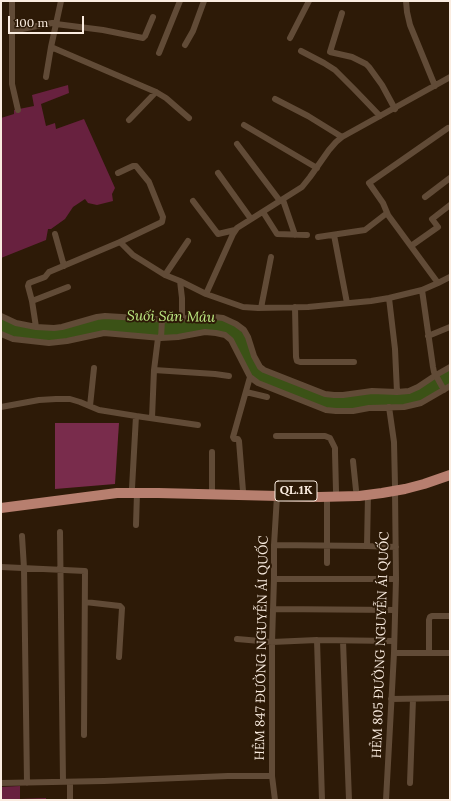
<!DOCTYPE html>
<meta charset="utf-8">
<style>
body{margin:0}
#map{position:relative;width:451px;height:801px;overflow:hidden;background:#2d1a07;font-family:Lora,serif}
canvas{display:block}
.frame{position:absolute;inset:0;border:2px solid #faece0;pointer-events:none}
.scale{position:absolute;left:8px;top:16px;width:76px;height:18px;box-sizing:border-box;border:2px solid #faece0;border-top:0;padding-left:5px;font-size:12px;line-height:14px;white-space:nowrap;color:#faece0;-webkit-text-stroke:3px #2d1a07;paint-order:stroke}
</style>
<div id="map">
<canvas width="451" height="801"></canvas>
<div class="frame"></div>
<div class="scale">100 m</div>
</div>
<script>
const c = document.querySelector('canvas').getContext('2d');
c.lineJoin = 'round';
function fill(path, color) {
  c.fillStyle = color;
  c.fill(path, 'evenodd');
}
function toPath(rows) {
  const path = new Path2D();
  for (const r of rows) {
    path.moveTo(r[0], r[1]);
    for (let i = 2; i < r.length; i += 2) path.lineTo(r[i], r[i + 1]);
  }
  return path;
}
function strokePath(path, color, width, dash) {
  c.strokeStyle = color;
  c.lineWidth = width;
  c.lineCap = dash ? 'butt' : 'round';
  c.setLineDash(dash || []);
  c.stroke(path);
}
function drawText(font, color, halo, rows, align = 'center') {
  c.font = font + ' Lora,serif';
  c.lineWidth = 4;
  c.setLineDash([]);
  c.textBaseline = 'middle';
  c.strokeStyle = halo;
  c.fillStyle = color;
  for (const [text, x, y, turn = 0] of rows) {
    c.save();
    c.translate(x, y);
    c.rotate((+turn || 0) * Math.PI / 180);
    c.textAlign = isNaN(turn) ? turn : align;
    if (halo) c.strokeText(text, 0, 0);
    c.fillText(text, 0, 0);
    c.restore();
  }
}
fill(toPath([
 [68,85,69,93,41,104,46,126,55,123,56,129,84,119,115,188,112,194,113,201,97,205,88,203,85,199,73,207,65,219,51,229,48,229,46,240,1,258,1,118,14,114,14,110,34,106,32,95],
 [20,786,20,799,46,798,46,800,1,800,1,787]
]), '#68213f');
fill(toPath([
 [55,423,119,423,115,484,55,489]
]), '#792c4c');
fill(toPath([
 [1,318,36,329,105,318,205,318,223,320,235,326,242,332,246,337,258,368,326,396,372,393,397,394,450,369,450,384,420,401,404,405,353,409,326,408,259,382,251,375,225,334,163,336,113,332,49,342,13,337,1,332]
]), '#3b5216');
strokePath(toPath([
 [12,1,12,84,18,110],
 [61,1,51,47,156,92,166,98,189,118],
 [406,1,407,12,410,25,435,86],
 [342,13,330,52,352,57,366,64,369,67,382,85,395,109],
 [56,24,103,30,143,38,145,36,153,17],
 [12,31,57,22],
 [290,38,309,1],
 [185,45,193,31,204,1],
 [301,51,324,63,335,70,354,89,380,116],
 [159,53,180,1],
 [46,77,51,47],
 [275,99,308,116,342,137],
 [129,120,156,92],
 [244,125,317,168],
 [237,144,280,201],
 [218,173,251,219],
 [425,197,450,178],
 [283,200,295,235],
 [193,201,218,234,235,230],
 [263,212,277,234,307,235],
 [55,234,64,266],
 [334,235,347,303],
 [318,237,365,230,387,213],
 [120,242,133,255,165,275,180,281,206,294,243,307,258,308,308,307,371,301,389,298,422,290,438,283,450,277],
 [411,246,438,227,432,219,450,205],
 [165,275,188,241],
 [438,283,388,215,383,203,369,183,448,128],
 [422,290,433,367,434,372,444,390],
 [206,294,233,234,237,228,302,187,310,177,329,150,336,142,342,137,450,77],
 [389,298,395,349,397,392],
 [32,301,68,287],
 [295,307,296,357,297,361,300,362,354,362],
 [261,308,271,257],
 [1,316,16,323,36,327,54,328,62,327,97,317,105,316,171,320,206,316,223,318,236,324,244,330,248,337,254,356,260,367,264,370,325,394,334,395,343,395,372,391,397,392,409,391,418,387,436,375,450,367],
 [176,318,181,317,182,316,182,298,180,281],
 [36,327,32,301,28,286,29,283,45,277,49,272,120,242,162,222,163,217,149,182,140,171,136,166,133,166,118,173],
 [1,334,13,339,49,343,67,341,104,333,161,338,178,337,205,332,216,333,225,335,231,340,250,377,258,383,326,410,336,411,353,411,369,408,404,407,421,403,450,386],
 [428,336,450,327],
 [161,338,162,320,165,319],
 [154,370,215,374,229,376],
 [246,392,267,397],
 [90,406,94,368],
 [1,407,39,400,56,399,70,399,80,402,99,410,136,416,132,488],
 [389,407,394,442,395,486],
 [136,416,198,425],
 [152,418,154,370,158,338],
 [276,436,325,436,330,438,335,448,335,452,336,491],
 [353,461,356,490],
 [212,490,212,452],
 [243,491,239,441,238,439,234,439,233,437,250,377],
 [136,525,137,493],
 [60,532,63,782],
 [22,536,24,568,27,783],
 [274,545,367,546,396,547],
 [367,546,368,495],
 [327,563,327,497],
 [1,567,85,571,84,735],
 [274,579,396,579],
 [85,602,120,606,122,608,119,657],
 [273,609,395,610],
 [237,639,272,642,317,640,394,641],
 [317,640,322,800],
 [343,641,349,800],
 [394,653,450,653],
 [429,653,429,620,430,617,432,616,450,616],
 [391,699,450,698],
 [70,782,70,800],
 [1,783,104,781,228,776,272,776],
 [410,783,413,699],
 [275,800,272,776,272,642,274,579,274,545,277,496],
 [386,800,394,653,396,579,395,491]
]), '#614b37', 6);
strokePath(toPath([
 [1,508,117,493,158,493,319,497,359,496,382,493,405,489,424,484,450,475]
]), '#b77f6f', 10);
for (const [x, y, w] of [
 [296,491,42]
]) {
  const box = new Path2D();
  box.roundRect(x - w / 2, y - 10, w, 20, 3);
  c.fillStyle = '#2d1a07';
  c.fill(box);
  strokePath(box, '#faece0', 1);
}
drawText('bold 12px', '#faece0', null, [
 ["QL.1K",296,491]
]);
drawText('13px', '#faece0', '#2d1a07', [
 ["HẺM 805 ĐƯỜNG NGUYỄN ÁI QUỐC",381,645,-88],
 ["HẺM 847 ĐƯỜNG NGUYỄN ÁI QUỐC",262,648,-89]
]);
drawText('italic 14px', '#c0ee85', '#2d1a07', [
 ["Suối Săn Máu",171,317,1]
]);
</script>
